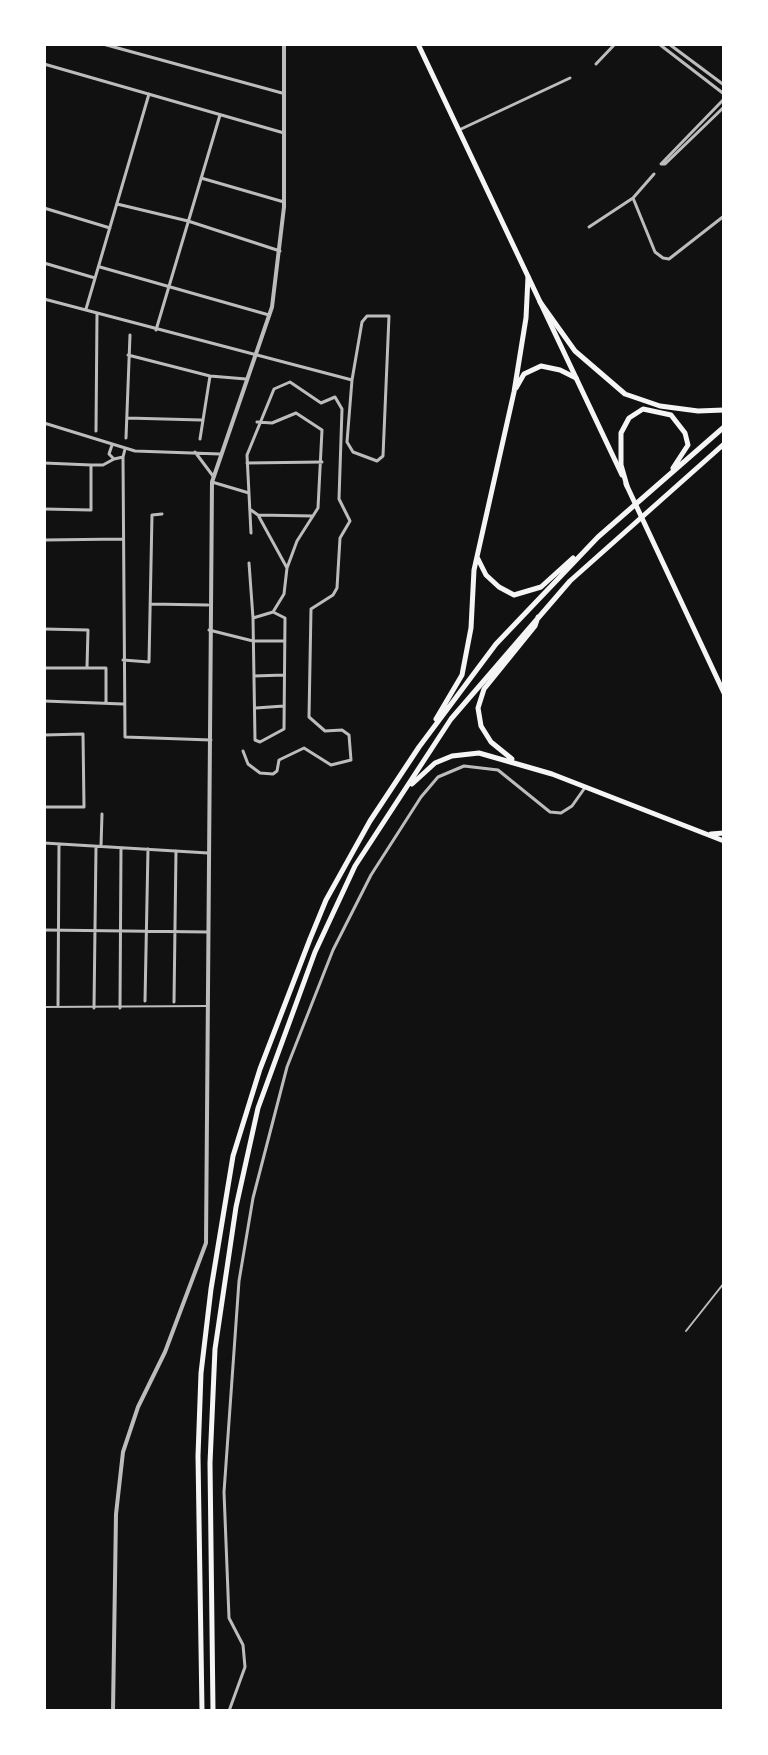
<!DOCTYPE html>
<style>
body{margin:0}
#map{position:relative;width:768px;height:1755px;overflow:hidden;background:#111;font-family:Karla,sans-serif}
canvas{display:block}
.frame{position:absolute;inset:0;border:46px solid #fff;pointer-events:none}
</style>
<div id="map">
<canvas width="768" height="1755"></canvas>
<div class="frame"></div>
</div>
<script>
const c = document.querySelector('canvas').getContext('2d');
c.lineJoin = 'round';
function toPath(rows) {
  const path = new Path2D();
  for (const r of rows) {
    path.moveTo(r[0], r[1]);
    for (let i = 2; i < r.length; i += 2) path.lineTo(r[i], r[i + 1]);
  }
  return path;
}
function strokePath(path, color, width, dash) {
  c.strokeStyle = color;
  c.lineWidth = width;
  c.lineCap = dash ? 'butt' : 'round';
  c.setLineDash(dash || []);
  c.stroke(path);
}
strokePath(toPath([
 [686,1331,724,1283]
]), '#bcbcbc', 2);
strokePath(toPath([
 [44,1007,207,1006]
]), '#bcbcbc', 2);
strokePath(toPath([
 [103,44,282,93],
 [659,44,724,94],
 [669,44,724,85],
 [44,64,284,133],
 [596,64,615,44],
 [724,99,661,164,665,164,724,107],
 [459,130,570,78],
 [654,174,633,198,655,252,663,258,669,259,724,216],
 [201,178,284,202],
 [117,204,188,221,280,251],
 [44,208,110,228],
 [589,227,633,198],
 [44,263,95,278],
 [100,267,269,315],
 [44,299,352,380,347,442,353,452,377,461,383,456,389,316,367,316,362,322,352,380],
 [86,309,149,94],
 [156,330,220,115],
 [128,355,210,376,246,379],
 [127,418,201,420],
 [257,422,272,423,296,413,322,430,318,508,297,541,287,568],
 [44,423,135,451,220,454],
 [96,431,97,314],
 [126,438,130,335],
 [200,439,210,376],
 [112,445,109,454,114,459,123,457,125,449],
 [195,452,213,476],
 [123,457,125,737,211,740],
 [44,463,91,465,91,510,44,509],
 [247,463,322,462],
 [91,465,103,465,114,459],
 [212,482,249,493],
 [251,510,258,515,287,568,284,594,273,612],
 [258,515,313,516],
 [44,540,123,539],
 [249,563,253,618],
 [150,604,208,605],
 [273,612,285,618,284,729,260,742,255,740,253,618,273,612],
 [44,629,88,630,87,667],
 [209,630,253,641,285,641],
 [123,660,149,662,152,515,162,514],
 [44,668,106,668,106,703],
 [254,676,284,675],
 [44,701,123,704],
 [256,708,284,706],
 [44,735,83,734,84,807,44,807],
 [243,751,248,764,260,773,273,774,277,771,279,760,304,748,331,765,351,760,349,735,342,730,325,731,309,717,311,609,333,595,337,588,340,538,350,521,339,499,342,409,335,397,321,403,290,382,274,389,247,455,251,533],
 [44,843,208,853],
 [101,846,102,814],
 [44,930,208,932],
 [145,1001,148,849],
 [174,1002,176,851],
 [58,1005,59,845],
 [94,1008,96,848],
 [120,1008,121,848],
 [229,1711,245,1667,243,1645,229,1618,224,1492,239,1281,253,1198,287,1067,333,950,371,875,421,797,438,777,464,766,498,770,550,812,561,813,572,806,584,789]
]), '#bcbcbc', 3);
strokePath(toPath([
 [113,1711,116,1514,123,1452,138,1407,165,1352,206,1243,212,482,272,307,284,207,284,44]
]), '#bcbcbc', 4);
strokePath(toPath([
 [418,44,622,475],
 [626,484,724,693]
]), '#f5f5f5', 5);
strokePath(toPath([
 [540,302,575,351,625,394,660,406,698,411,724,410],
 [516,388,524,374,541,366,560,370,576,378],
 [627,486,621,465,621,433,629,418,643,409,671,415,685,433,688,445,673,468],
 [477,557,486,575,499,587,514,595,541,587,573,558],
 [436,719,462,675,471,628,474,570,514,392,526,318,528,277],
 [512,759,491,742,481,726,478,708,484,689,535,626,538,617],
 [412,784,435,763,452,756,479,753,552,774,724,841],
 [711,834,724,833],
 [202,1711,198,1456,201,1373,211,1289,233,1156,260,1069,310,939,326,900,370,821,419,747,496,644,598,537,724,427],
 [213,1711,210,1463,215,1349,236,1207,258,1108,315,952,355,866,451,719,570,581,724,444]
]), '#f5f5f5', 5);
</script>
